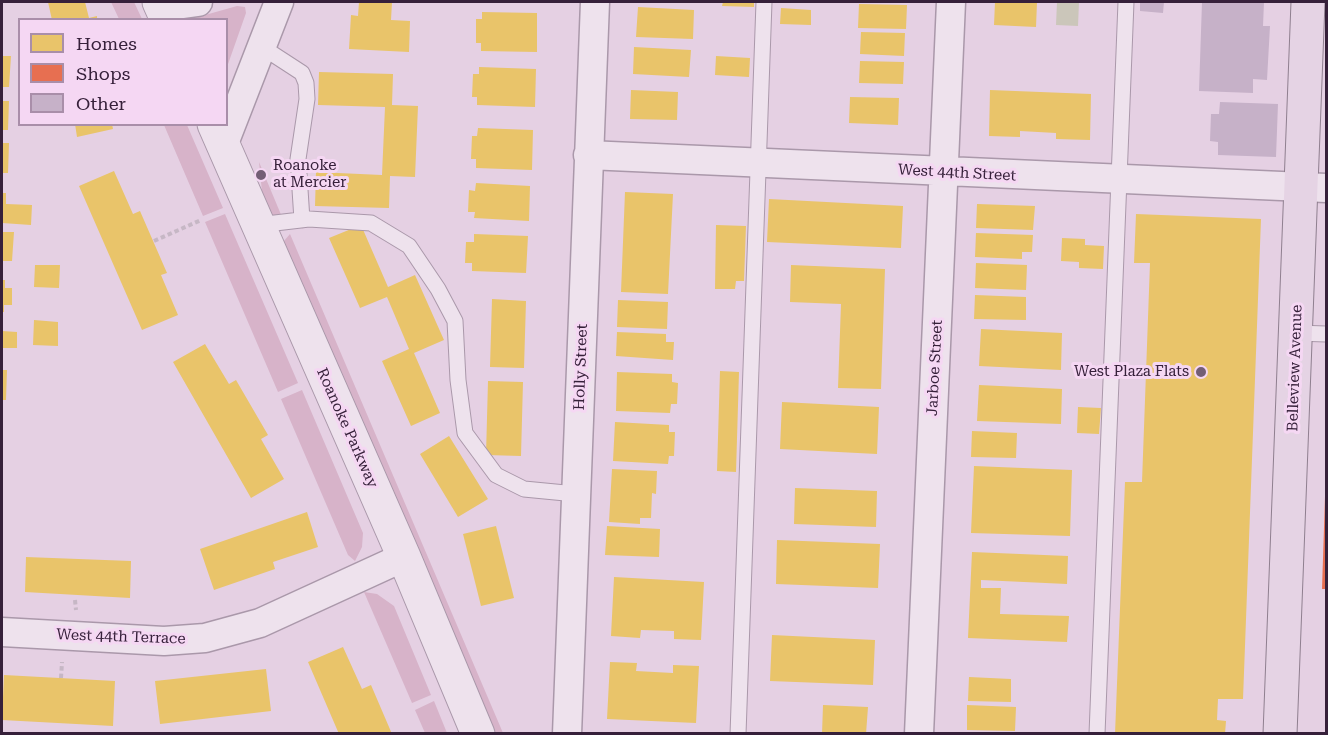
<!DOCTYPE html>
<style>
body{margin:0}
#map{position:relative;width:1328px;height:735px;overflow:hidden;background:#e5d0e3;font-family:"Roboto Serif",serif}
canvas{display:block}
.frame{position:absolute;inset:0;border:3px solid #36203a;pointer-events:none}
.legend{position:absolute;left:18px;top:18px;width:210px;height:108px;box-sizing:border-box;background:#f5d7f3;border:2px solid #a98ea9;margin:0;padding:8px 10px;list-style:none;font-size:18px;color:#36203a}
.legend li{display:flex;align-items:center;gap:12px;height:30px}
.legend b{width:30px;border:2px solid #a98ea9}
</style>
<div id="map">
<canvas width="1328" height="735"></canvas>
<div class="frame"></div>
<ul class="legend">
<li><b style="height:16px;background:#e9c46a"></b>Homes</li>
<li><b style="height:16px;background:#e76f51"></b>Shops</li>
<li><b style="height:16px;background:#c6b1c8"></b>Other</li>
</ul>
</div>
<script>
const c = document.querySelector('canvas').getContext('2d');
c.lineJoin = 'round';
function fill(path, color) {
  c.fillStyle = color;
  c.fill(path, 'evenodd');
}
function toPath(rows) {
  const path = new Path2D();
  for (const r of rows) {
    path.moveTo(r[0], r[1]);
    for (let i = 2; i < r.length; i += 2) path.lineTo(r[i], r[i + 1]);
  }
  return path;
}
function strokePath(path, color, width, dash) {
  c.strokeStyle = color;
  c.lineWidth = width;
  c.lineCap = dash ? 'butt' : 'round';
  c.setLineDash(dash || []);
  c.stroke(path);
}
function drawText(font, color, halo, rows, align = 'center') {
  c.font = font + ' "Roboto Serif",serif';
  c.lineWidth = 6;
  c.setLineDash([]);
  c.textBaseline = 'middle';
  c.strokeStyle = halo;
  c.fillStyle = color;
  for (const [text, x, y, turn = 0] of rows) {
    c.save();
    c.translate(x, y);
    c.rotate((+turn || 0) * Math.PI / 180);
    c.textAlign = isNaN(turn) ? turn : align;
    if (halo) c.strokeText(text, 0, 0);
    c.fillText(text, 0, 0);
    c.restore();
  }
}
fill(toPath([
 [111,2,134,2,142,19,119,19],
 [237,6,245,7,246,13,227,67,226,20,191,19],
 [164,125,187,125,223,208,203,216],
 [259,162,282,217,273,218,262,192],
 [225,214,298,383,278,392,205,222],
 [290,234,503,733,493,733,283,242],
 [302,390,363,533,362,547,355,561,348,555,281,399],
 [364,592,377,594,394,606,431,695,412,703],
 [434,701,447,733,425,733,415,710]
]), '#d7b3c9');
fill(toPath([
 [1057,2,1079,2,1078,26,1056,25]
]), '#cbc6ba');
fill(toPath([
 [48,2,85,2,89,18,97,16,97,20,52,20],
 [359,2,392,2,391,20,410,21,409,52,349,49,351,15,358,16],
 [723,2,754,2,754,7,722,6],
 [995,2,1037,2,1036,27,994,25],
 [859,4,907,5,906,29,858,28],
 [638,7,694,10,693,39,636,37],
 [781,8,811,10,811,25,780,24],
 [482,12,537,13,537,52,481,51,481,43,476,43,476,19,482,19],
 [861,32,905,33,904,56,860,54],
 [634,47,691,50,689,77,633,74],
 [2,56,11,56,9,87,2,87],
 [716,56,750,58,749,77,715,75],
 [860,61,904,62,903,84,859,83],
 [479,67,536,69,535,107,477,105,477,97,472,97,473,74,479,74],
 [319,72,393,74,392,105,418,106,415,177,390,176,389,208,315,206,316,172,382,175,385,107,318,105],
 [631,90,678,92,677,120,630,119],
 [990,90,1091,94,1090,140,1056,139,1056,133,1020,131,1020,137,989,136],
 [850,97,899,98,898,125,849,123],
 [2,101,9,101,8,130,2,130],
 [75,124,112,124,113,129,77,137],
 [478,128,533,130,532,170,476,168,476,159,471,159,472,136,477,136],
 [2,143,9,143,8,173,2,173],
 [114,171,133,214,140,211,167,273,161,275,178,315,142,330,79,186],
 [476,183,530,186,529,221,474,218,475,212,468,212,469,190,475,191],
 [625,192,673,194,668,294,621,292],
 [2,193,6,193,6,204,32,205,31,225,2,223],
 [769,199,903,206,901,248,767,242],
 [977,204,1035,206,1033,230,976,228],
 [1136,214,1261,219,1243,699,1218,699,1217,720,1226,721,1225,734,1115,734,1125,482,1142,482,1150,263,1134,263],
 [361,225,388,287,415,275,444,340,414,353,440,413,411,426,382,361,409,349,387,297,360,308,329,238],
 [716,225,746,226,744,281,736,281,735,289,715,289],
 [2,232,14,232,12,261,2,261],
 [976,233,1033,235,1032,252,1022,252,1022,259,975,257],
 [474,234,528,236,526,273,472,271,472,263,465,263,466,242,474,242],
 [1062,238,1085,239,1085,245,1104,246,1103,269,1079,268,1079,262,1061,261],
 [976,263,1027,265,1026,290,975,288],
 [35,265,60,265,59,288,34,287],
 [791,265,885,269,881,389,838,388,841,304,790,302],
 [2,280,5,280,5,288,12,288,12,305,4,305,4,312,2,312],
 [975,295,1026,297,1026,320,974,319],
 [492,299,526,301,524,368,490,367],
 [618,300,668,302,667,329,617,327],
 [34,320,58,322,58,346,33,345],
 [981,329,1062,333,1061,370,979,366],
 [2,331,17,332,17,348,2,348],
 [617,332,666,334,666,342,674,342,673,360,616,356],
 [205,344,229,384,236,380,268,435,261,439,284,479,251,498,173,362],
 [2,370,7,370,6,400,2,400],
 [720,371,739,372,736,472,717,471],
 [617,372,672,374,672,382,678,383,677,404,671,404,670,413,616,411],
 [488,381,523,382,521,456,486,455],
 [979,385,1062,389,1061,424,977,421],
 [782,402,879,407,877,454,780,449],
 [1078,407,1101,408,1099,434,1077,433],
 [615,422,669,425,669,432,675,432,674,456,669,456,668,464,613,461],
 [972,431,1017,433,1016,458,971,457],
 [449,436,488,499,458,517,420,454],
 [974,466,1072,470,1070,536,971,533],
 [612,469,657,471,656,494,652,493,651,518,640,518,640,524,609,522],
 [795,488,877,491,876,527,794,524],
 [307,512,318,547,273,562,275,569,214,590,200,549],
 [496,526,514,598,481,606,463,534],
 [607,526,660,529,659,557,605,555],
 [777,540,880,544,878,588,776,584],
 [972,552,1068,556,1067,584,981,580,981,588,1001,588,1000,614,1069,616,1067,642,968,638],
 [26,557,131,561,130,598,25,592],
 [614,577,704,582,701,640,674,639,674,631,641,630,640,638,611,636],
 [772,635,875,640,873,685,770,681],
 [343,647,362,689,371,685,392,734,339,734,308,662],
 [610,662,637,663,636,671,673,673,673,665,699,666,696,723,607,719],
 [266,669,271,711,160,724,155,681],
 [4,675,115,681,113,726,2,720],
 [969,677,1011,679,1011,702,968,701],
 [823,705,868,707,866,734,822,734],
 [967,705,1016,707,1015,731,967,730]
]), '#e9c46a');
fill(toPath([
 [1325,497,1326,497,1326,589,1322,589]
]), '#e76f51');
fill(toPath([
 [1140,2,1164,2,1163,13,1140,11],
 [1202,2,1264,2,1263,26,1270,26,1267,80,1253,79,1253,93,1199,91],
 [1220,102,1278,104,1276,157,1218,155,1218,142,1210,141,1211,114,1219,114]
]), '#c6b1c8');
const service = toPath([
 [262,47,302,73,306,83,307,99,298,159,302,220],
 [258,225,309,219,371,223,409,246,438,289,455,321,458,380,465,433,496,475,524,489,576,494],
 [1296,333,1326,334],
 [738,734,764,2],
 [1097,734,1126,2]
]);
const minor = toPath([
 [162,7,198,2],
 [223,146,279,2],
 [588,155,1326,188],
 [2,632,164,641,205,638,260,623,404,557],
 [567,734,595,2],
 [919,734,951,2]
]);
const tertiary = toPath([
 [159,2,167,20],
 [214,124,404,557,478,734]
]);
const primary = toPath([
 [1280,734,1308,2]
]);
strokePath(service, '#aa98aa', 17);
strokePath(minor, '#aa98aa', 31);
strokePath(tertiary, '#aa98aa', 35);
strokePath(primary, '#8f7f8f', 35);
strokePath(toPath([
 [154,241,201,220],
 [75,600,76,610],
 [61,678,62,662]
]), '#c6b7c5', 4, [4.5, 3]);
strokePath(service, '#eee2ed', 15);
strokePath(minor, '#eee2ed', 28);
strokePath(tertiary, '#eee2ed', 33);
strokePath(primary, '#e5d3e4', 33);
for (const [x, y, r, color] of [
 [261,175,6,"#735e75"],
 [1201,372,6,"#735e75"]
]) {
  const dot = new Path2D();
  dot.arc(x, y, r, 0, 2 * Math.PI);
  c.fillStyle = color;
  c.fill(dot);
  strokePath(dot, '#f5d7f3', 2);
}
drawText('15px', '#36203a', '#f5d7f3', [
 ["Roanoke",273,166],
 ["at Mercier",273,183],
 ["West Plaza Flats",1189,372,"right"]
], 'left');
drawText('15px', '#36203a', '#f5d7f3', [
 ["West 44th Street",957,173,3],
 ["Holly Street",581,367,-88],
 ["Jarboe Street",935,368,-87],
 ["Belleview Avenue",1295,368,-88],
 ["Roanoke Parkway",347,428,66],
 ["West 44th Terrace",121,637,2]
]);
</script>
